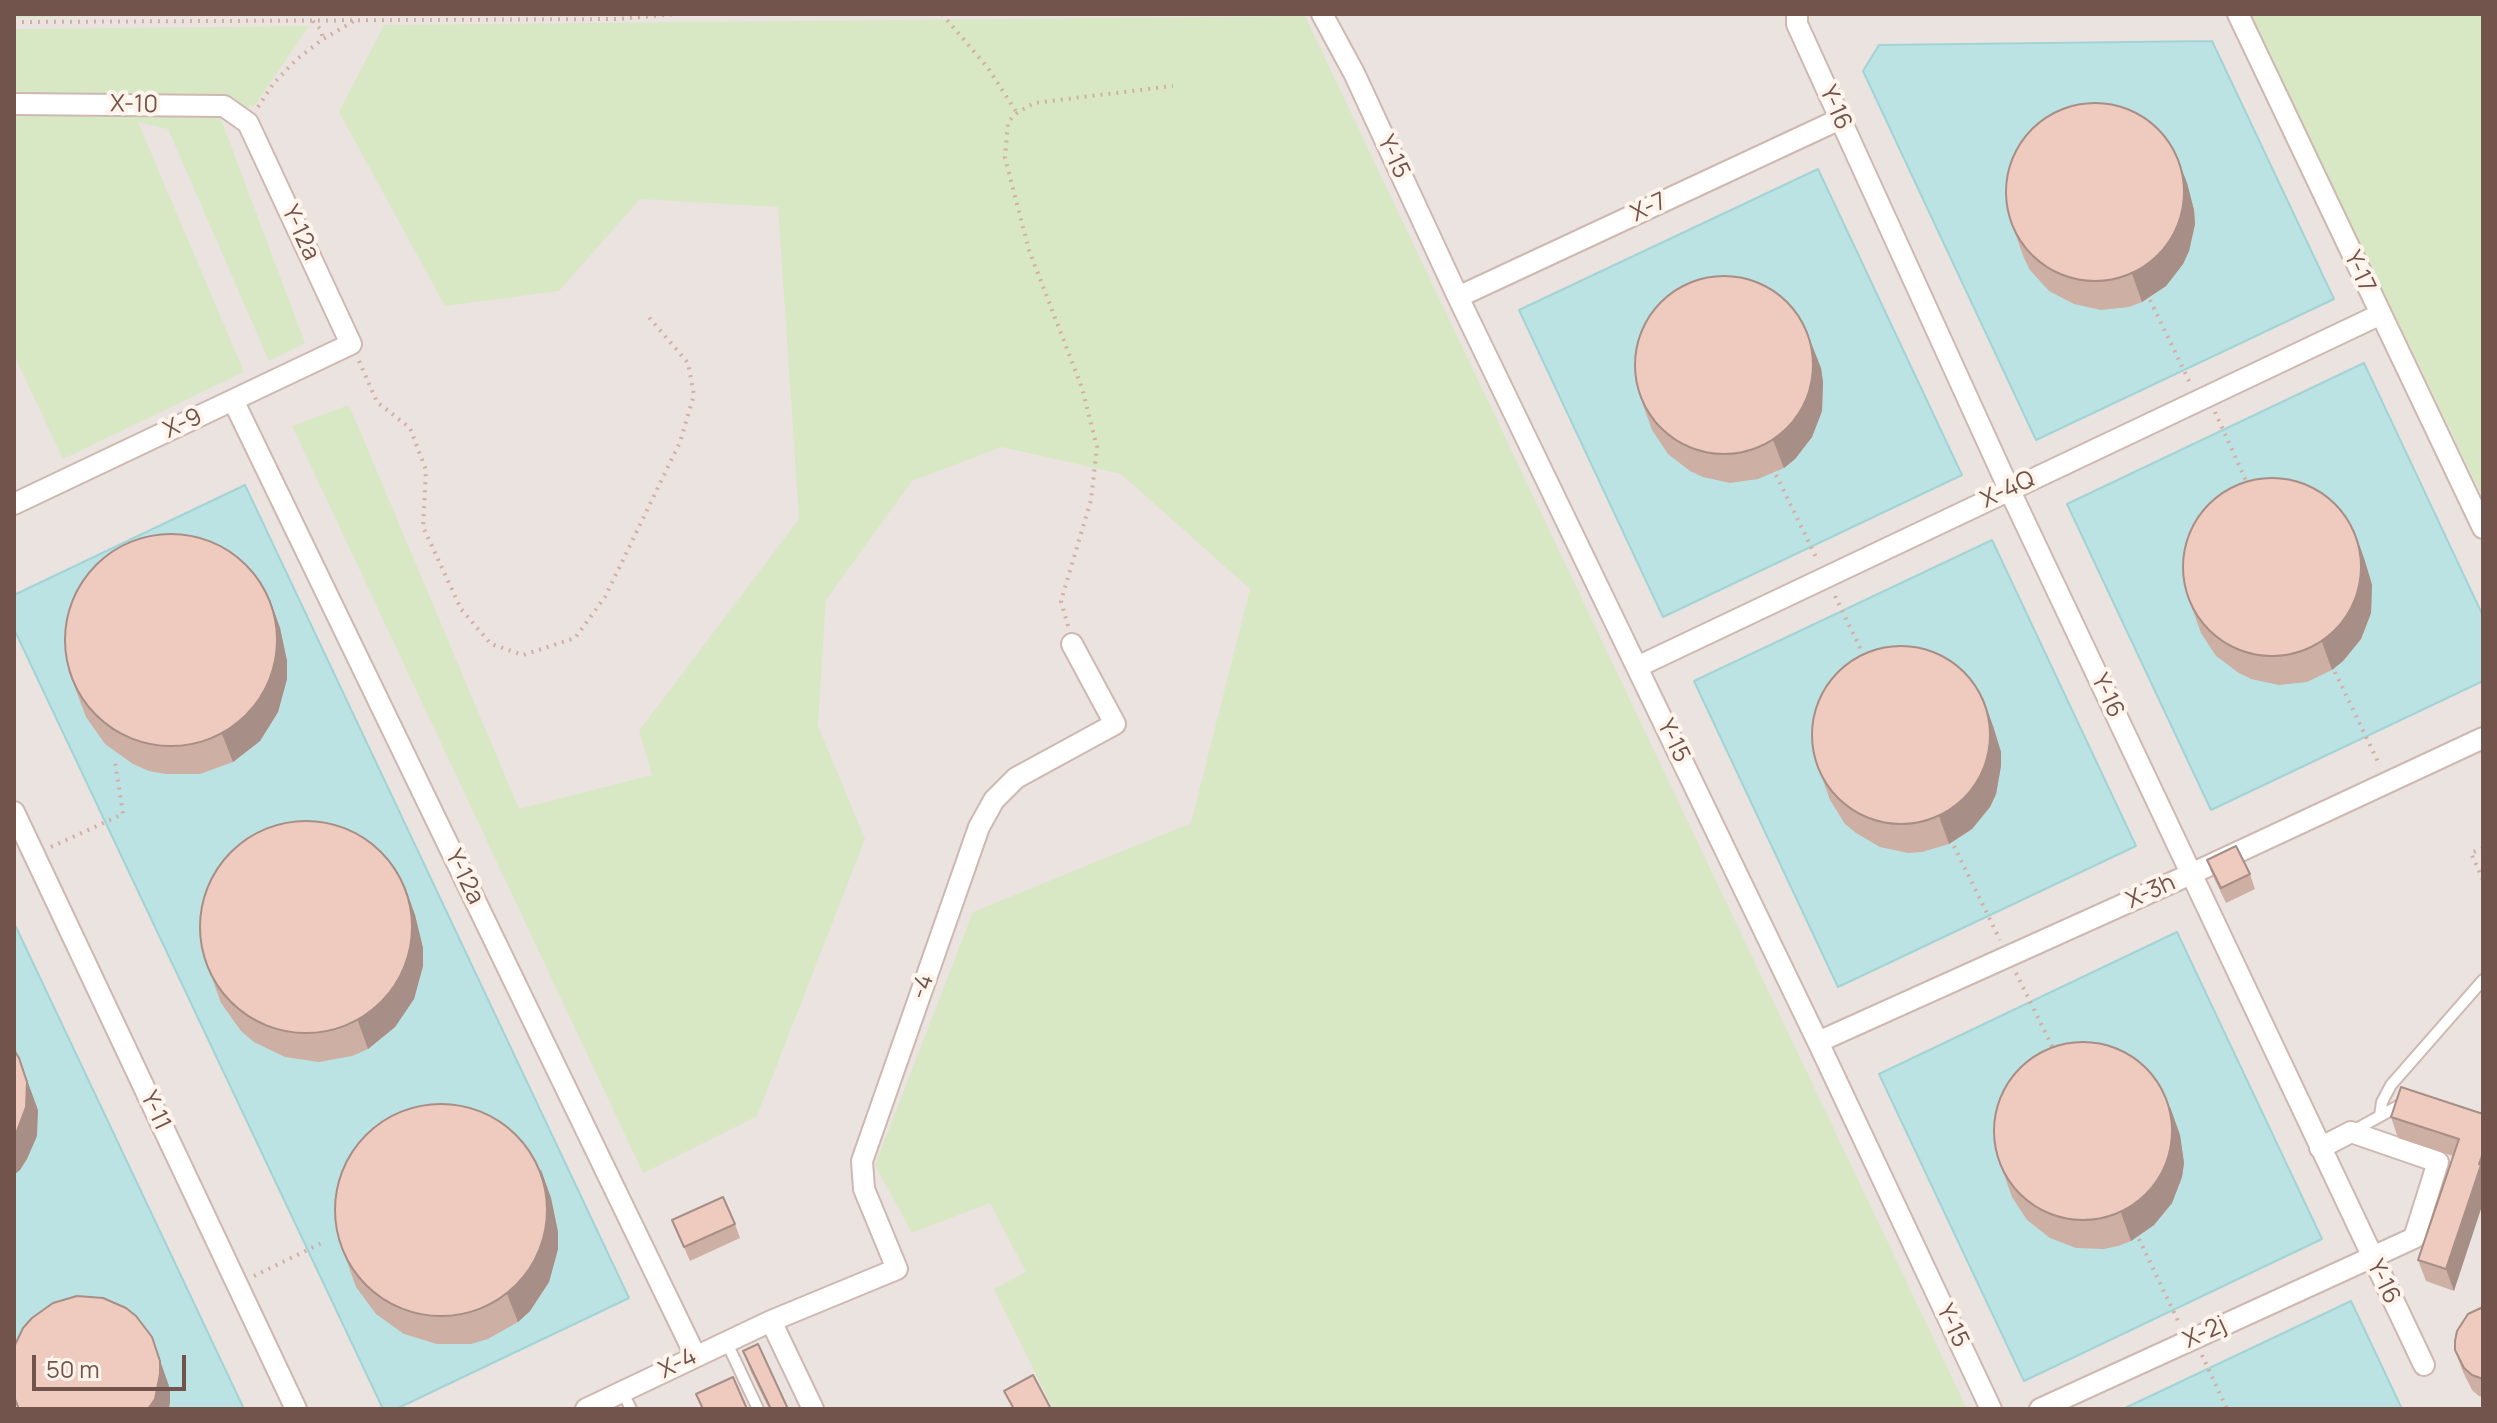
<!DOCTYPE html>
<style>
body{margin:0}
#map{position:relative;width:2497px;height:1423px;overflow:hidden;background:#fbf0e6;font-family:Manrope,sans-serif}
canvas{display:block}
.frame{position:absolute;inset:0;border:16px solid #73544c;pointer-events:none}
.scale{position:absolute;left:32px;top:1355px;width:154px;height:36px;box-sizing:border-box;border:4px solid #73544c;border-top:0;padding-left:10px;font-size:24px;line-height:28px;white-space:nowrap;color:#73544c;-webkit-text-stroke:6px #fef4ec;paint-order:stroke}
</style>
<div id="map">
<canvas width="2497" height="1423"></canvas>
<div class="frame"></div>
<div class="scale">50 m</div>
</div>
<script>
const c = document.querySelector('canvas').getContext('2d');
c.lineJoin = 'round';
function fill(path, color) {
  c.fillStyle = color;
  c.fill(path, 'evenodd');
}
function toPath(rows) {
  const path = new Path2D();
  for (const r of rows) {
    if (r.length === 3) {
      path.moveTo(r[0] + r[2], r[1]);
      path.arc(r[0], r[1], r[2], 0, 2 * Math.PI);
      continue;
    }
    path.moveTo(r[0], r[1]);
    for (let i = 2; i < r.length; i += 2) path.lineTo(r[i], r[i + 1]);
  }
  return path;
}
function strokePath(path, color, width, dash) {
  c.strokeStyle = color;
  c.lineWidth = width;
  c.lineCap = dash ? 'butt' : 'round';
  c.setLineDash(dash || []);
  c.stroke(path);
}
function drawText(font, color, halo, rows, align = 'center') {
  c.font = font + ' Manrope,sans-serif';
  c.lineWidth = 8;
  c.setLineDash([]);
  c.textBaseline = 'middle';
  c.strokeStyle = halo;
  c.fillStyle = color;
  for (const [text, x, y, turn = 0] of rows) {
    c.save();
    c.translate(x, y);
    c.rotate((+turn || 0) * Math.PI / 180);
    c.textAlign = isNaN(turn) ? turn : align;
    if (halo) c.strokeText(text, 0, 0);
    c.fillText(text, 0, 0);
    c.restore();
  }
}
fill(toPath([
 [169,14,2249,14,2483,498,2483,1409,14,1409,14,18]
]), '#ebe3e0');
fill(toPath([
 [14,14,169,14,14,18],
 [2249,14,2483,14,2483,498],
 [1305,16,1967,1409,1053,1409,994,1289,1026,1272,990,1203,912,1233,875,1165,973,912,1191,823,1250,589,1121,474,1002,447,912,481,826,600,818,726,865,839,757,1116,643,1173,292,426,349,405,519,809,652,775,639,731,799,519,778,207,640,199,559,291,445,306,339,112,384,25],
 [309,26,255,105,219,114,305,343,269,361,168,129,138,122,244,372,63,459,14,355,14,29]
]), '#d8e8c5');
const water = toPath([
 [2212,41,2334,299,2036,440,1863,71,1879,45,2212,41],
 [1818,169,1962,475,1663,617,1519,310,1818,169],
 [2364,363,2483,616,2483,681,2211,810,2067,504,2364,363],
 [245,485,629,1298,396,1409,383,1409,14,629,14,595,245,485],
 [1992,540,2136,846,1838,987,1694,681,1992,540],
 [16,927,244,1409,14,1409,14,928,16,927],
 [2177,932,2322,1239,2024,1381,1879,1074,2177,932],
 [2351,1301,2402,1409,2123,1409,2351,1301]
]);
fill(water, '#bbe3e3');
strokePath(water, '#a2d4d5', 2);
const lane = toPath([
 [2380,1116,2382,1102,2391,1085,2483,980],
 [2353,1131,2402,1104],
 [726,1341,758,1409],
 [622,1391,631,1409]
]);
const street = toPath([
 [1322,14,1354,73,1458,297,1818,1042,1991,1409],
 [1797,14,1797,24,2009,489,2424,1365],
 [2238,14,2483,528],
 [14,104,224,106,248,123,351,344,14,504],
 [1458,297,1840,119],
 [233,400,695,1355],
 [1637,667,2379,315],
 [14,812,296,1409],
 [1818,1042,2191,874,2483,738],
 [771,1321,813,1409],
 [586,1409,771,1321,897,1269,864,1189,862,1161,979,827,994,800,1016,778,1115,724,1072,644],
 [2040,1409,2414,1238,2438,1162,2351,1132,2320,1148]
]);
strokePath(lane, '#ceb8b0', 14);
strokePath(street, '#ceb8b0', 24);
strokePath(toPath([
 [942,14,988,68,1017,113],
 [313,21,321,30,323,39],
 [14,22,618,19,676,14],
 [258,107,273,84,296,60,323,39,354,21],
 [2150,300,2190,383],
 [359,361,377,402,410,428,426,470,423,527,461,609,491,644,523,655,575,638,605,597,680,442,694,395,688,363,647,315],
 [2215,412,2248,485],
 [1776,475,1817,559],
 [1835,596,1864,656],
 [1068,626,1061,601,1091,500,1097,447,1082,388,1029,250,1005,158,1008,122,1017,113,1034,103,1173,86],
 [2335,672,2380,766],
 [1954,846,2000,940],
 [51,847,123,814,115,761],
 [2483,848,2471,853,2483,880],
 [2016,973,2055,1052],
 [2139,1239,2180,1325],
 [254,1276,324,1242],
 [2202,1355,2227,1409]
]), '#d4aea2', 4, [2, 6]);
strokePath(lane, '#fff', 10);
strokePath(street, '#fff', 20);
fill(toPath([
 [2187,183,2194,210,2195,224,2189,251,2183,264,2166,286,2142,302,2129,307,2101,310,2074,304,2049,291,2030,270,2024,258,2009,216],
 [1821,368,1823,382,1822,411,1812,437,1795,459,1784,468,1758,479,1730,483,1703,477,1690,471,1668,454,1652,430,1642,402],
 [2364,558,2372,585,2371,613,2361,639,2343,661,2332,670,2307,682,2279,685,2251,679,2239,673,2216,656,2201,633,2186,591],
 [270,600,280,628,287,661,287,679,278,712,260,741,233,762,200,774,166,774,149,771,133,764,105,744,86,717,69,672],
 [1993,726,2001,752,2001,766,1996,794,1990,807,1972,829,1949,844,1922,852,1908,853,1880,847,1856,833,1845,824,1830,800,1820,772],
 [2207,860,2250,874,2255,889,2226,903,2212,874],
 [405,887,415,915,423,948,423,966,414,999,395,1027,368,1049,352,1056,319,1062,285,1057,254,1042,241,1031,221,1003,211,975],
 [2170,1107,2180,1135,2184,1163,2182,1177,2172,1203,2154,1225,2131,1241,2118,1246,2104,1249,2076,1248,2050,1238,2027,1220,2012,1197,1997,1155],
 [2483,1114,2454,1291,2426,1281,2418,1260,2453,1156,2398,1138,2391,1117],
 [541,1170,551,1198,558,1232,558,1249,549,1282,530,1311,518,1322,488,1339,471,1344,437,1344,404,1334,376,1314,356,1287,346,1259],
 [672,1220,735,1224,740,1238,690,1261],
 [2483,1307,2483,1397,2479,1396,2472,1390,2463,1372,2455,1350],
 [743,1351,788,1409,769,1409,751,1372]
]), '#ceafa4');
fill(toPath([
 [2176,154,2187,183,2194,210,2195,224,2189,251,2183,264,2166,286,2142,302,2132,274],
 [1810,340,1821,368,1823,382,1822,411,1812,437,1795,459,1784,468,1773,440],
 [2354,530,2364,558,2372,585,2371,613,2361,639,2343,661,2332,670,2322,642],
 [270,600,280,628,287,661,287,679,278,712,260,741,233,762,222,734],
 [1983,698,1993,726,2001,752,2001,766,1996,794,1990,807,1972,829,1949,844,1939,816],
 [405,887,415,915,423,948,423,966,414,999,395,1027,368,1049,358,1021],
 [19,1058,38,1110,37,1136,27,1159,20,1170,14,1175,14,1136],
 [2170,1107,2180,1135,2184,1163,2182,1177,2172,1203,2154,1225,2131,1241,2121,1213],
 [2483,1153,2483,1203,2454,1291,2446,1269],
 [541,1170,551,1198,558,1232,558,1249,549,1282,530,1311,518,1322,507,1294],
 [152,1337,170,1389,170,1402,169,1409,148,1409]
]), '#a78e86');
const building = toPath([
 [2095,192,89],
 [1724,365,89],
 [2272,567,89],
 [171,640,106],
 [1901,735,89],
 [306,927,106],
 [2236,846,2250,874,2221,888,2207,860,2236,846],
 [2083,1131,89],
 [14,1050,19,1058,27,1082,26,1107,17,1131,14,1136,14,1050],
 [2401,1087,2483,1114,2483,1153,2479,1164,2481,1165,2446,1269,2418,1260,2459,1139,2391,1117,2401,1087],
 [441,1210,106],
 [723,1197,735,1224,684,1247,672,1220,723,1197],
 [77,1296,103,1298,126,1308,136,1316,152,1337,160,1361,160,1374,155,1399,148,1409,19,1409,14,1397,14,1347,23,1328,32,1318,53,1303,77,1296],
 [2483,1307,2483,1379,2472,1375,2464,1368,2455,1350,2455,1341,2457,1331,2468,1314,2483,1307],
 [758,1344,788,1409,771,1409,743,1351,758,1344],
 [1033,1375,1051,1409,1014,1409,1004,1391,1033,1375],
 [733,1377,747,1409,703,1409,696,1394,733,1377]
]);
fill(building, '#efcbbf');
strokePath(building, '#a78e86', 2);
drawText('24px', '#73544c', '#fef4ec', [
 ["X-10",134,105,1],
 ["Y-16",1835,108,66],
 ["Y-15",1393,157,65],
 ["X-7",1649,208,-25],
 ["Y-12a",300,233,65],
 ["Y-17",2359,272,65],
 ["X-9",183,424,-25],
 ["X-4Q",2008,490,-25],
 ["Y-16",2107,696,65],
 ["Y-15",1673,741,64],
 ["Y-12a",464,877,64],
 ["X-3h",2151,892,-24],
 ["-4",923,987,-71],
 ["Y-11",155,1111,65],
 ["Y-16",2383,1282,64],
 ["Y-15",1952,1326,65],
 ["X-2j",2205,1333,-25],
 ["X-4",678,1364,-26]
]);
</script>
